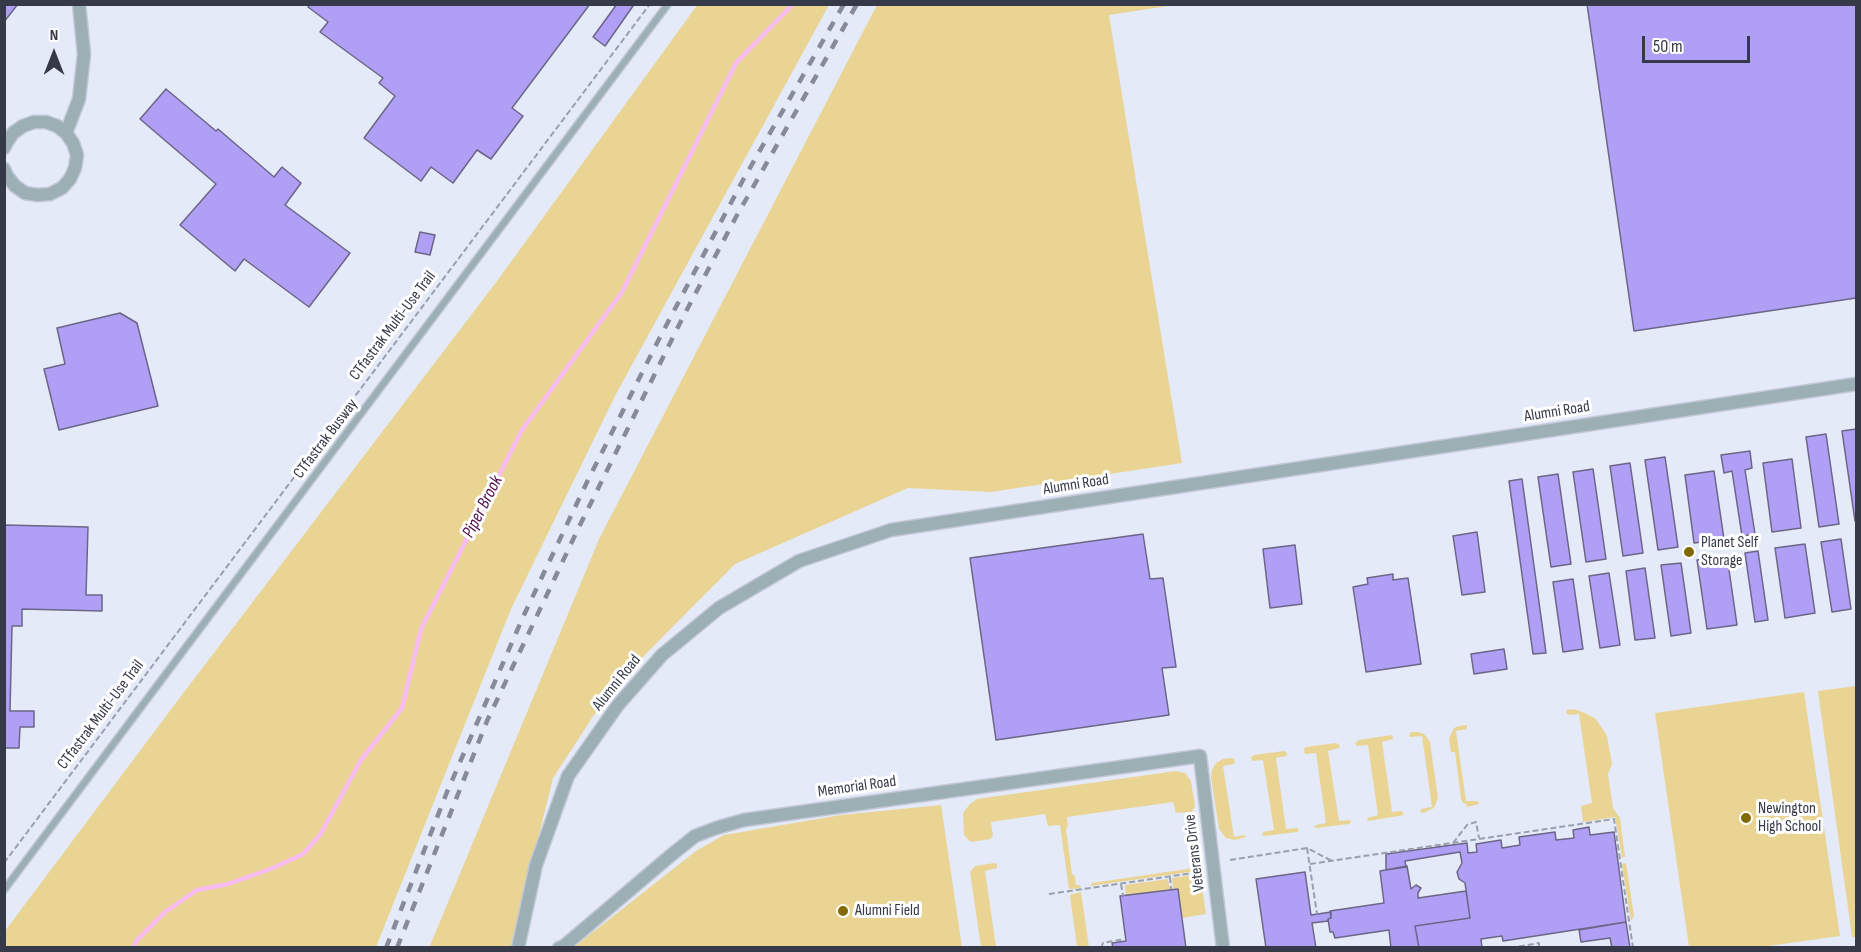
<!DOCTYPE html>
<style>
body{margin:0}
#map{position:relative;width:1861px;height:952px;overflow:hidden;background:#e5eaf9;font-family:"Sofia Sans Condensed",sans-serif}
canvas{display:block}
.frame{position:absolute;inset:0;border:6px solid #353948;pointer-events:none}
.north{position:absolute;left:24px;top:24px;width:60px;height:60px;-webkit-text-stroke:4px #fff;paint-order:stroke;rotate:0deg;font-size:16px;font-weight:700;line-height:24px;text-align:center;color:#353948}
.north::after{content:'';display:block;margin:auto;width:21px;height:27px;background:#353948;clip-path:polygon(50% 0,100% 100%,50% 72%,0 100%)}
.scale{position:absolute;left:1642px;top:36px;width:108px;height:27px;box-sizing:border-box;border:3px solid #353948;border-top:0;padding-left:8px;font-size:18px;line-height:21px;white-space:nowrap;color:#353948;-webkit-text-stroke:4px #fff;paint-order:stroke}
</style>
<div id="map">
<canvas width="1861" height="952"></canvas>
<div class="frame"></div>
<div class="north">N</div>
<div class="scale">50 m</div>
</div>
<script>
const c = document.querySelector('canvas').getContext('2d');
c.lineJoin = 'round';
function fill(path, color) {
  c.fillStyle = color;
  c.fill(path, 'evenodd');
}
function toPath(rows) {
  const path = new Path2D();
  for (const r of rows) {
    path.moveTo(r[0], r[1]);
    for (let i = 2; i < r.length; i += 2) path.lineTo(r[i], r[i + 1]);
  }
  return path;
}
function strokePath(path, color, width, dash) {
  c.strokeStyle = color;
  c.lineWidth = width;
  c.lineCap = dash ? 'butt' : 'round';
  c.setLineDash(dash || []);
  c.stroke(path);
}
function drawText(font, color, halo, rows, align = 'center') {
  c.font = font + ' "Sofia Sans Condensed",sans-serif';
  c.lineWidth = 6;
  c.setLineDash([]);
  c.textBaseline = 'middle';
  c.strokeStyle = halo;
  c.fillStyle = color;
  for (const [text, x, y, turn = 0] of rows) {
    c.save();
    c.translate(x, y);
    c.rotate((+turn || 0) * Math.PI / 180);
    c.textAlign = isNaN(turn) ? turn : align;
    if (halo) c.strokeText(text, 0, 0);
    c.fillText(text, 0, 0);
    c.restore();
  }
}
fill(toPath([
 [698,4,829,5,616,394,511,609,376,947,5,947,5,931,178,700,497,281],
 [877,5,1175,5,1109,15,1182,463,991,492,908,488,735,564,611,689,553,778,511,947,429,948,600,537],
 [1856,686,1856,937,1852,937,1818,691],
 [1804,692,1840,936,1761,947,1689,947,1655,713],
 [1574,709,1585,713,1596,719,1607,736,1612,764,1608,774,1613,808,1620,818,1625,857,1622,858,1615,817,1583,822,1581,806,1592,803,1579,714,1569,715,1566,713,1567,710],
 [1467,725,1467,729,1456,731,1466,801,1478,801,1479,804,1467,807,1466,804,1463,803,1461,799,1455,752,1451,752,1449,738,1454,728,1459,726],
 [1411,732,1418,732,1424,734,1430,742,1438,798,1434,808,1423,813,1420,812,1421,809,1432,807,1422,736,1410,737,1409,735],
 [1391,735,1393,737,1393,739,1382,742,1392,812,1402,811,1404,815,1368,821,1367,818,1378,815,1368,745,1357,746,1355,743,1359,740],
 [1336,743,1340,745,1339,748,1328,751,1339,821,1350,820,1351,822,1349,824,1316,828,1314,827,1316,825,1326,823,1316,753,1305,754,1304,749,1306,747],
 [1284,751,1287,753,1286,756,1276,758,1286,829,1297,828,1299,830,1297,832,1264,836,1262,835,1263,832,1274,830,1263,760,1252,761,1251,757,1254,755],
 [1232,758,1235,760,1234,764,1223,766,1234,837,1244,835,1246,837,1235,840,1226,838,1219,829,1211,777,1212,770,1216,763,1223,759],
 [1176,771,1185,773,1191,781,1195,806,1192,812,1176,813,1173,802,1067,817,1068,826,1066,829,1072,874,1075,876,1076,885,1080,885,1081,888,1069,889,1060,825,1048,826,1045,814,991,822,993,836,990,839,971,842,964,835,963,813,970,804,977,799],
 [941,805,962,947,574,947,696,851,724,835,841,815],
 [1195,856,1199,857,1203,860,1196,863,1197,871,1090,886,1092,883,1194,868,1193,859],
 [994,863,997,864,997,868,985,871,996,947,981,947,970,872,975,866],
 [1626,863,1634,916,1631,921,1622,864],
 [1200,874,1206,914,1182,918,1178,889,1173,889,1172,878],
 [1168,879,1170,890,1126,896,1125,885],
 [1081,892,1089,947,1077,947,1070,895]
]), '#e9d494');
strokePath(toPath([
 [133,948,137,940,165,912,197,890,228,884,273,868,303,854,320,835,361,760,402,708,421,629,522,430,622,292,736,63,793,4]
]), '#f9bcf0', 4.5);
const building = toPath([
 [4,4,18,4,4,22,4,4],
 [310,4,590,4,512,108,523,116,491,159,477,150,453,183,431,167,421,181,364,138,395,96,379,83,383,78,320,32,328,22,308,7,310,4],
 [617,4,631,4,633,6,605,46,593,37,617,4],
 [1587,4,1856,4,1856,298,1634,331,1587,4],
 [166,89,216,131,218,129,274,177,282,167,301,183,285,205,350,253,309,307,244,259,235,271,180,225,216,184,140,119,166,89],
 [420,232,435,235,430,255,415,252,420,232],
 [120,313,137,323,158,406,59,430,44,369,65,364,57,328,120,313],
 [1856,429,1856,521,1855,521,1842,431,1856,429],
 [1826,434,1839,524,1819,527,1806,437,1826,434],
 [1750,451,1752,468,1745,470,1755,534,1742,536,1732,471,1724,473,1721,455,1750,451],
 [1665,457,1678,547,1658,550,1645,460,1665,457],
 [1792,459,1801,528,1772,532,1763,463,1792,459],
 [1630,463,1643,553,1623,556,1610,466,1630,463],
 [1593,469,1606,559,1586,562,1573,472,1593,469],
 [1714,471,1724,539,1694,543,1685,475,1714,471],
 [1558,474,1571,564,1551,567,1538,477,1558,474],
 [1522,479,1546,653,1533,654,1509,481,1522,479],
 [4,525,88,527,86,595,102,595,102,611,22,609,22,626,12,626,10,711,34,711,34,727,20,727,19,748,4,748,4,525],
 [1477,532,1485,592,1462,595,1453,536,1477,532],
 [1143,534,1150,579,1163,578,1176,667,1162,668,1169,715,996,740,970,558,1143,534],
 [1841,539,1851,609,1832,612,1821,542,1841,539],
 [1805,544,1815,613,1785,618,1775,548,1805,544],
 [1295,545,1302,604,1270,608,1263,549,1295,545],
 [1758,551,1768,620,1755,622,1745,553,1758,551],
 [1727,556,1737,625,1707,629,1697,560,1727,556],
 [1681,563,1691,633,1671,636,1661,565,1681,563],
 [1645,568,1655,638,1635,640,1626,571,1645,568],
 [1609,573,1620,645,1600,648,1589,576,1609,573],
 [1393,574,1393,580,1408,578,1421,664,1366,672,1353,587,1368,584,1367,578,1393,574],
 [1573,579,1583,649,1563,652,1553,582,1573,579],
 [1504,649,1507,669,1474,674,1471,654,1504,649],
 [1589,827,1590,835,1614,832,1626,922,1503,941,1502,936,1481,939,1482,948,1419,948,1415,926,1470,918,1465,883,1459,879,1457,872,1462,863,1460,852,1405,861,1406,867,1386,870,1386,854,1467,843,1468,853,1477,852,1476,844,1501,840,1502,848,1520,845,1519,837,1555,832,1556,840,1574,838,1573,830,1589,827],
 [1407,866,1411,889,1416,885,1421,888,1418,893,1418,898,1466,891,1470,918,1415,926,1419,948,1391,948,1389,930,1335,938,1333,932,1330,932,1328,919,1331,918,1330,911,1384,903,1380,871,1407,866],
 [1305,872,1311,915,1331,912,1331,918,1328,919,1328,921,1312,923,1316,948,1266,948,1256,879,1305,872],
 [1178,889,1186,948,1113,948,1112,943,1126,941,1120,896,1178,889],
 [1626,922,1630,948,1612,948,1610,938,1581,942,1579,930,1626,922]
]);
fill(building, '#b0a0f5');
strokePath(building, '#6b6587', 1.5);
const service = toPath([
 [4,890,668,4]
]);
const minor = toPath([
 [66,133,79,99,84,54,79,4],
 [4,148,7,142,13,133,23,126,34,122,46,122,57,126,66,133,73,143,77,155,75,168,70,179,62,188,50,194,38,195,25,193,15,186,7,176,4,169],
 [518,948,536,865,568,776,618,705,662,655,719,608,799,561,891,530,1856,384],
 [559,948,564,946,670,856,695,836,716,828,744,820,1200,756,1223,948]
]);
strokePath(service, '#c2c7d6', 9);
strokePath(minor, '#c2c7d6', 15);
strokePath(toPath([
 [1453,843,1467,825,1476,822,1479,838],
 [1307,848,1317,914],
 [1230,860,1307,848,1332,861],
 [4,863,650,4],
 [1310,864,1614,819,1633,948],
 [1170,877,1171,889],
 [1121,884,1123,896],
 [1049,894,1200,872],
 [1101,948,1103,943,1124,939],
 [1510,948,1539,943,1539,948]
]), '#9a9fae', 2, [6, 3]);
strokePath(service, '#9bafb4', 6);
strokePath(minor, '#9bafb4', 12);
strokePath(toPath([
 [386,948,447,792,523,617,587,482,658,341,743,180,844,4],
 [397,948,487,721,579,527,683,317,736,217,857,4]
]), '#868a99', 4.5, [10, 10]);
for (const [x, y, r, color] of [
 [1689,552,6,"#836902"],
 [1746,818,6,"#836902"],
 [843,911,6,"#836902"]
]) {
  const dot = new Path2D();
  dot.arc(x, y, r, 0, 2 * Math.PI);
  c.fillStyle = color;
  c.fill(dot);
  strokePath(dot, '#fff', 2);
}
drawText('16px', '#353948', '#fff', [
 ["CTfastrak Multi-Use Trail",393,326,-53],
 ["Alumni Road",1557,412,-9],
 ["CTfastrak Busway",326,439,-53],
 ["Alumni Road",1076,485,-9],
 ["Alumni Road",617,683,-51],
 ["CTfastrak Multi-Use Trail",101,715,-53],
 ["Memorial Road",857,787,-8],
 ["Veterans Drive",1195,853,-97]
]);
drawText('16px', '#353948', '#fff', [
 ["Planet Self",1701,543],
 ["Storage",1701,561],
 ["Newington",1758,809],
 ["High School",1758,827],
 ["Alumni Field",855,911]
], 'left');
drawText('italic 18px', '#52104c', '#fff', [
 ["Piper Brook",483,507,-63]
]);
</script>
